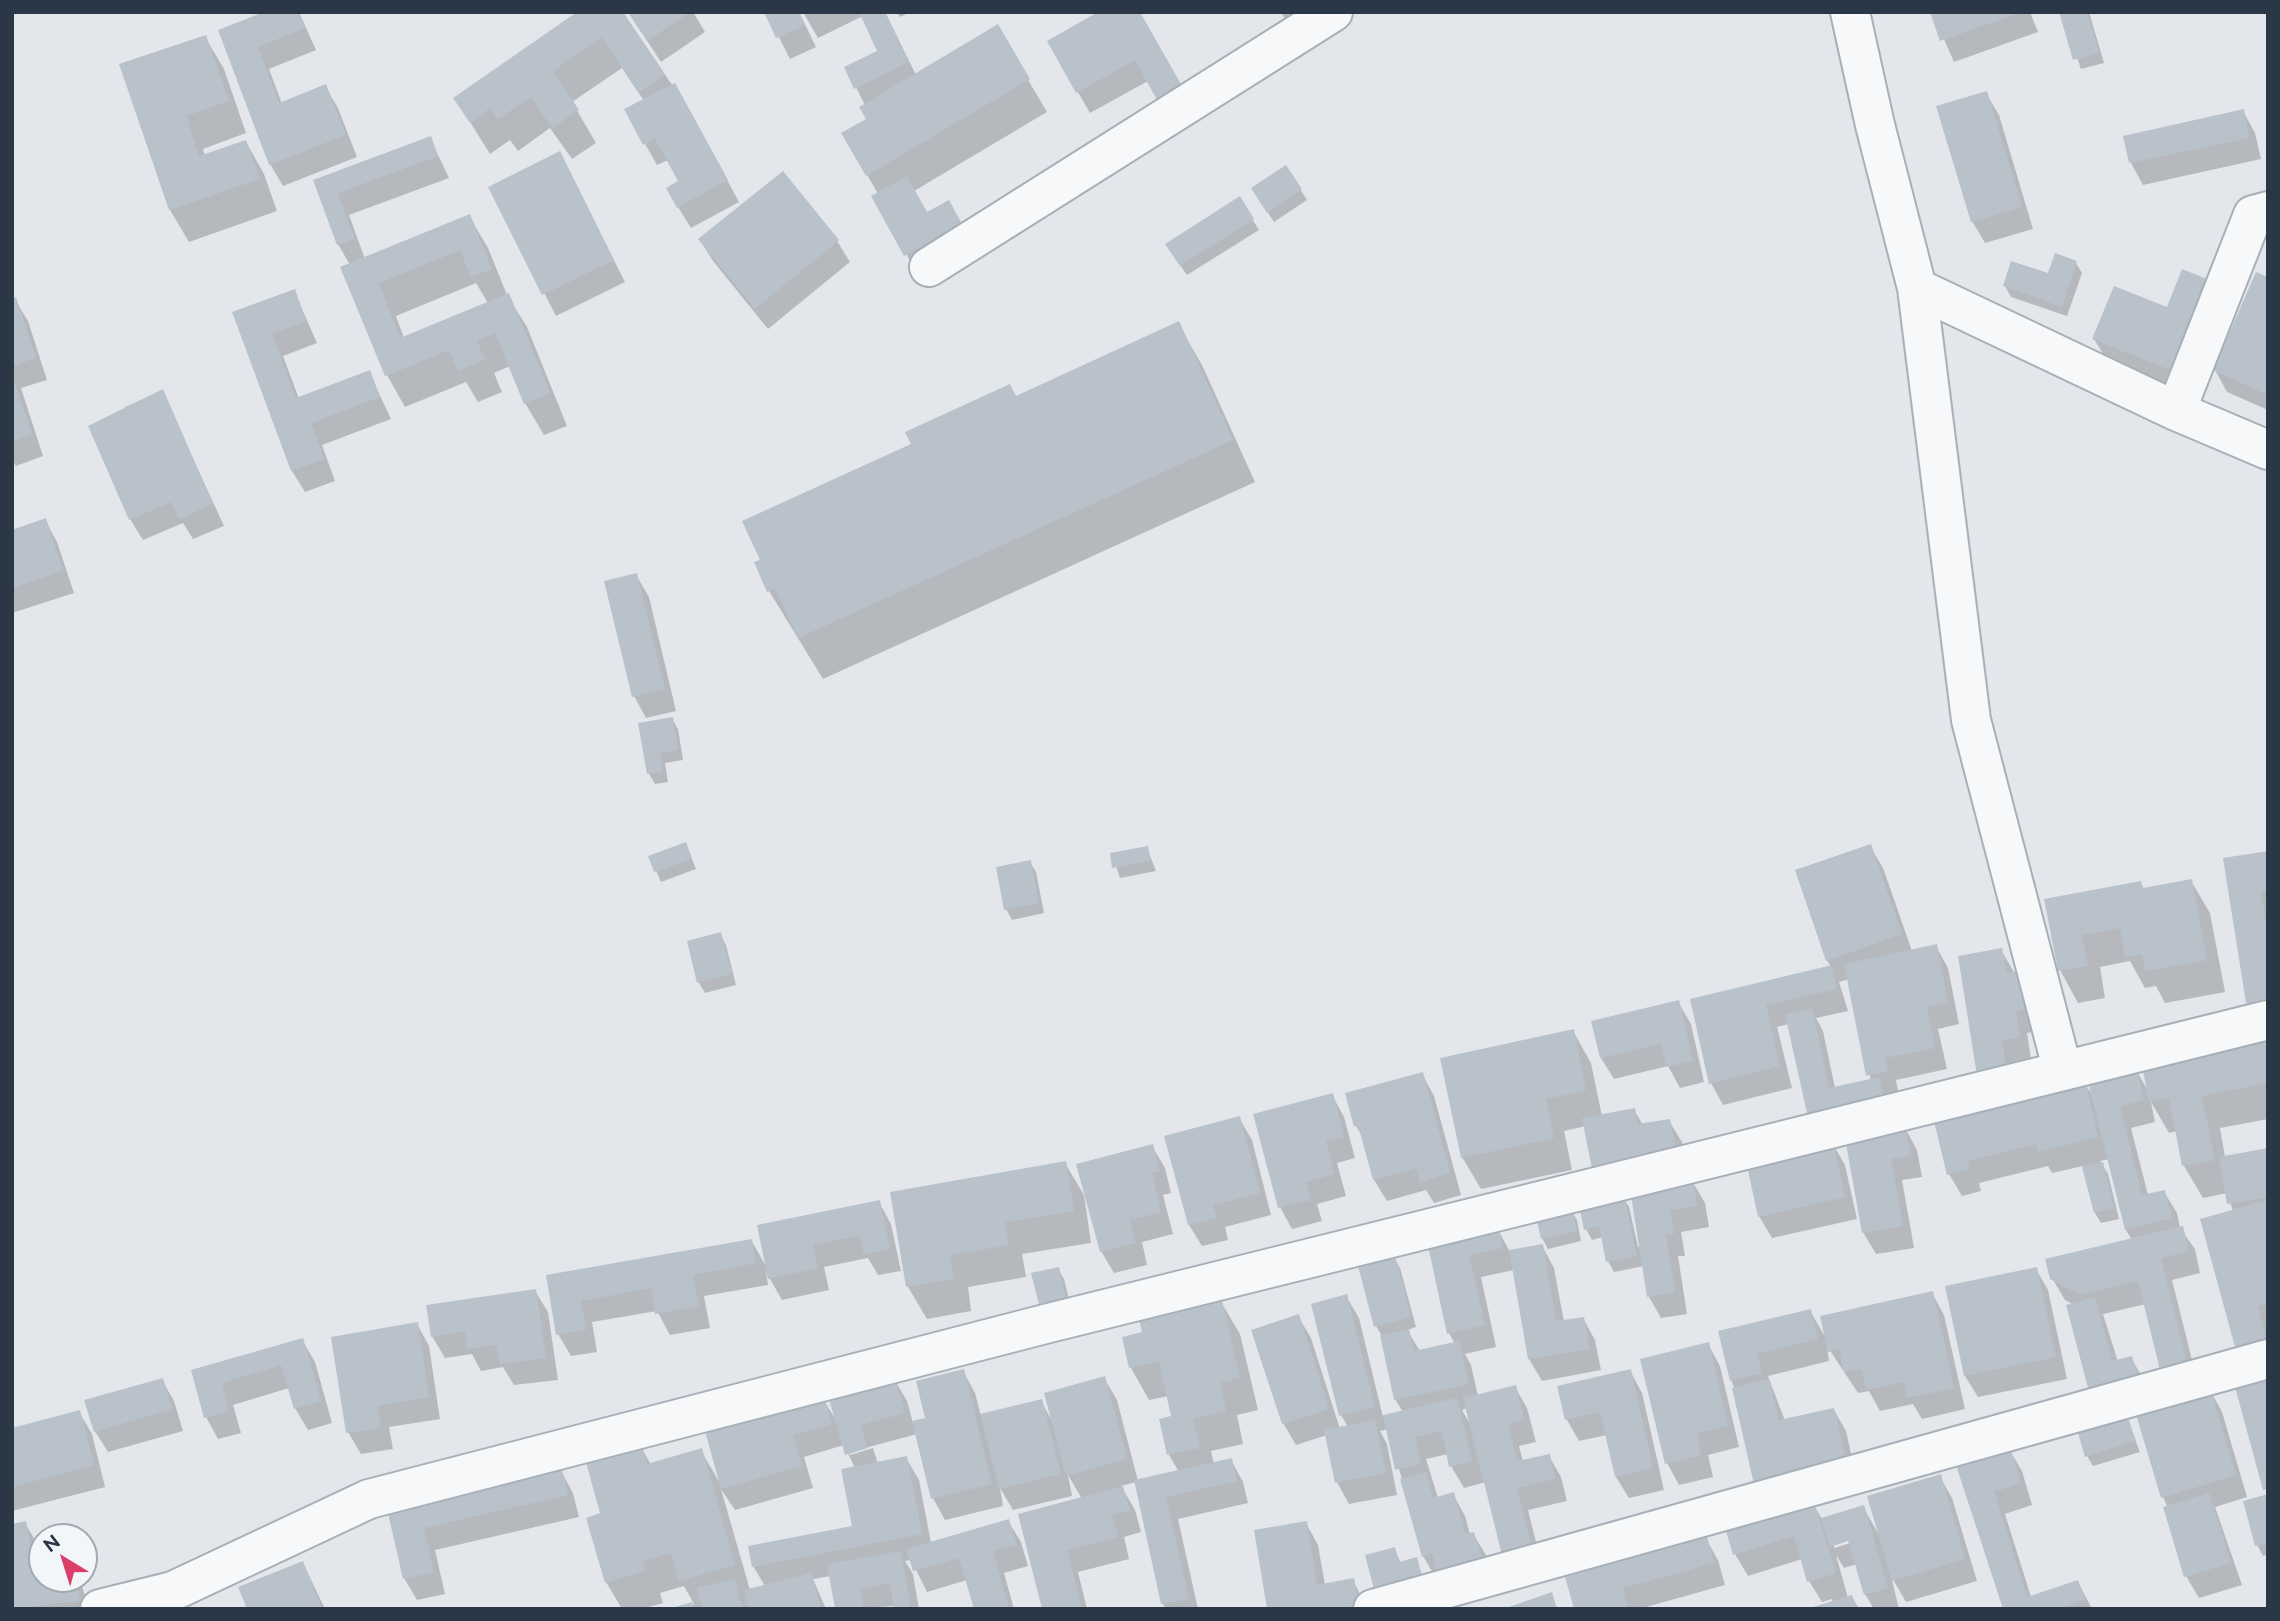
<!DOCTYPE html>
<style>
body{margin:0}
#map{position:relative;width:2280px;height:1621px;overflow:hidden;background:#e3e7ec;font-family:Raleway,sans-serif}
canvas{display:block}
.frame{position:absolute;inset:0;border:14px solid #293746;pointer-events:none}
.north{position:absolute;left:28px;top:1523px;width:70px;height:70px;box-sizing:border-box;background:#f3f6f9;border:2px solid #a2aab1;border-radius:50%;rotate:322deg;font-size:19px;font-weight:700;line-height:28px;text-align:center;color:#293746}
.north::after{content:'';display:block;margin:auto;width:24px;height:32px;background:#db3e68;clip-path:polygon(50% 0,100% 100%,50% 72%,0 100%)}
</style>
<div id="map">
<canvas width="2280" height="1621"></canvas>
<div class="frame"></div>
<div class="north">N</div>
</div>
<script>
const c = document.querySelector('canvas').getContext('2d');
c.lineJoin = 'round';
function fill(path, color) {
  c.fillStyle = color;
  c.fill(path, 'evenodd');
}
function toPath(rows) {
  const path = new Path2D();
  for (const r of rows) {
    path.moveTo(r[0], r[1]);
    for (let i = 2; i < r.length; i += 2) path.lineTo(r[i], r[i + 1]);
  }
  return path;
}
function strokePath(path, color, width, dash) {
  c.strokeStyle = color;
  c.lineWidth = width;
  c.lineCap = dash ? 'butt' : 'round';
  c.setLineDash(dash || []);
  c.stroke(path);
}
fill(toPath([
 [269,12,299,12,316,50,269,69,282,104,325,86,338,108,357,157,283,186,270,164,220,31],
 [621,12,687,106,739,202,691,228,678,207,680,182,668,160,657,165,645,144,644,101,622,68,572,102,596,143,572,159,550,128,518,151,510,140,490,154,455,98],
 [628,12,693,12,705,32,661,62],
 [766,12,799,12,816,47,790,59],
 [803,12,885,12,916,75,997,27,1047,112,914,191,927,214,948,202,973,246,917,276,878,194,844,134,868,119,865,105,846,68,880,52,863,16,818,38],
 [897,12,910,12,900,17],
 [1138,12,1148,81,1090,113,1049,42],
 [1281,12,1305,12,1288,24],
 [1932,12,2030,12,2038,32,1954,62],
 [2061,12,2089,12,2104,63,2081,69],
 [205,37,224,69,246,133,203,149,205,156,246,142,264,174,277,211,189,242,170,210,121,66],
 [1986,93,1999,115,2033,229,1985,243,1972,221],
 [2243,111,2255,133,2261,159,2143,185,2131,163,2125,137],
 [430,138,449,178,349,215,365,259,469,216,488,248,507,295,527,327,567,426,544,435,525,403,510,366,494,373,502,392,478,402,466,382,405,407,387,375,350,265,338,244,315,181],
 [476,283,488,303,404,338,396,316],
 [560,154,625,282,556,316,490,188],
 [1286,167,1307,200,1274,222,1259,199],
 [1239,198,1259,230,1187,275,1173,255],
 [700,240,837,241,850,262,768,329,713,261],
 [2076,263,2082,273,2067,316,2011,297,2005,286,2049,275],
 [2268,279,2268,410,2227,392,2215,370],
 [2115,288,2187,393,2107,360,2094,339],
 [294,291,317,343,283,356,299,399,369,372,391,419,322,445,335,481,305,492,292,471,234,313],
 [15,300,28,321,47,380,21,388,43,456,16,466,12,459,12,301],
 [1178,324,1202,365,1255,482,823,679,769,591,757,563,1016,398],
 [162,391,224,526,193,539,183,523,143,540,130,519,125,407],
 [45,520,57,542,74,593,12,613,12,527,15,531],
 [636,575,649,597,676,711,646,718,634,696],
 [672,719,678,729,683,760,665,763,668,782,655,784,649,774,640,724],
 [686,844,696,869,661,882,650,857],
 [1870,846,1883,868,1912,951,1936,946,1948,968,1959,1024,1938,1029,1947,1069,1896,1080,1905,1128,1917,1150,1922,1177,1902,1180,1914,1248,1876,1254,1863,1232,1846,1138,1831,1141,1845,1165,1857,1219,1772,1238,1759,1216,1824,1145,1789,1024,1777,1027,1792,1088,1723,1105,1711,1083,1692,1000,1831,967,1827,960],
 [1849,979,1871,1081,1835,1088,1823,1031,1816,1018,1848,1011,1839,982],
 [1147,848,1156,871,1120,878,1112,855],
 [2268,853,2268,1023,2260,1024,2248,1002,2225,860],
 [1030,862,1036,872,1044,913,1012,920,1006,909],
 [2191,881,2210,913,2225,992,2165,1003,2156,986,2145,988,2130,961,2100,967,2105,998,2078,1003,2060,970,2047,901,2140,883,2145,890],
 [720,934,726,945,736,985,705,993,699,983],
 [2001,950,2047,1029,2027,1033,2031,1059,2013,1062,2019,1098,2084,1082,2092,1095,2135,1068,2148,1091,2268,1042,2268,1119,2220,1128,2225,1157,2268,1149,2268,1363,2249,1368,2236,1346,2233,1211,2227,1193,2203,1198,2184,1166,2177,1131,2169,1133,2151,1102,2155,1122,2131,1128,2148,1195,2164,1192,2177,1213,2180,1228,2195,1249,2200,1273,2172,1280,2199,1388,2146,1304,2103,1314,2118,1362,2131,1358,2144,1380,2210,1390,2222,1412,2247,1497,2215,1507,2242,1585,2199,1598,2186,1576,2165,1509,2168,1508,2163,1497,2137,1412,2125,1415,2140,1452,2093,1466,2087,1456,2106,1423,2074,1305,2065,1300,2052,1278,2132,1240,2126,1230,2109,1159,2100,1161,2108,1174,2119,1219,2101,1223,2095,1213,2083,1166,2052,1173,2048,1166,1979,1183,1981,1191,1962,1196,1949,1174,1993,1104],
 [1678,1002,1691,1024,1704,1082,1680,1088,1668,1066,1614,1079,1601,1058],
 [1573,1031,1591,1063,1602,1116,1634,1110,1643,1125,1669,1121,1682,1142,1688,1174,1586,1126,1564,1131,1572,1170,1481,1189,1462,1157],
 [1422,1074,1434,1096,1461,1195,1434,1203,1426,1190,1387,1201,1374,1180,1364,1140,1356,1126],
 [1332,1095,1344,1117,1355,1158,1337,1163,1346,1196,1317,1204,1322,1221,1292,1229,1280,1207],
 [1239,1118,1252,1140,1271,1215,1225,1227,1228,1240,1202,1246,1189,1225],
 [1152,1146,1165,1168,1171,1193,1163,1195,1173,1234,1142,1242,1147,1265,1114,1273,1101,1251],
 [1065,1163,1084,1195,1091,1243,1022,1254,1026,1277,968,1287,971,1311,927,1319,908,1287,892,1193],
 [1692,1181,1705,1203,1709,1227,1681,1232,1685,1256,1678,1256,1687,1314,1661,1318,1649,1297,1644,1266,1614,1272,1608,1261,1603,1237,1592,1240,1586,1229,1623,1197,1629,1207,1638,1247,1641,1246],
 [879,1202,891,1224,901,1271,878,1275,868,1258,824,1267,829,1290,782,1300,766,1272,768,1285,704,1296,710,1328,670,1335,657,1311,592,1322,597,1352,571,1356,558,1334,548,1276,751,1240,767,1268],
 [1571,1210,1577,1220,1581,1241,1548,1249,1542,1238],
 [1497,1228,1510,1252,1542,1246,1554,1268,1564,1322,1583,1318,1595,1340,1601,1370,1542,1381,1529,1359,1514,1270,1481,1277,1496,1347,1465,1354,1471,1365,1478,1396,1515,1387,1527,1408,1536,1442,1519,1446,1523,1462,1549,1456,1561,1477,1567,1501,1528,1510,1545,1578,1486,1482,1464,1488,1451,1466,1448,1454,1426,1459,1438,1498,1453,1494,1465,1516,1470,1534,1473,1534,1486,1555,1494,1585,1436,1578,1423,1556,1388,1429,1380,1431,1387,1444,1397,1495,1349,1504,1337,1482,1327,1435,1296,1445,1283,1423,1298,1316,1311,1338,1340,1429,1348,1427,1341,1415,1346,1296,1359,1318,1383,1417,1403,1412,1395,1399,1382,1336,1376,1326,1394,1258,1400,1268,1416,1327,1407,1330,1420,1351,1455,1344,1449,1333,1429,1243],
 [1467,1408,1470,1424,1462,1410],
 [1058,1269,1064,1279,1073,1317,1049,1323],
 [2036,1269,2048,1290,2067,1379,1978,1397,1965,1376],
 [535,1291,548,1312,558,1380,514,1385,503,1367,481,1371,472,1354,445,1358,432,1336],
 [1932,1293,1944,1315,1965,1409,1922,1419,1913,1404,1880,1411,1869,1391,1858,1393,1827,1346,1829,1361,1768,1376,1785,1421,1834,1410,1846,1431,1860,1494,1813,1504,1822,1519,1863,1507,1878,1533,1940,1477,1952,1498,1977,1581,1906,1602,1891,1576,1899,1609,1874,1609,1865,1594,1857,1564,1844,1568,1836,1555,1848,1598,1852,1597,1859,1609,1814,1609,1833,1602,1832,1599,1822,1602,1809,1581,1802,1559,1748,1576,1735,1554,1788,1513,1731,1380,1720,1333,1810,1311,1826,1338],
 [1856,1537,1857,1541,1834,1548,1834,1544],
 [1221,1302,1240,1334,1258,1410,1237,1415,1243,1444,1211,1451,1214,1464,1231,1460,1243,1482,1248,1503,1178,1519,1198,1609,1166,1609,1163,1604,1136,1482,1121,1486,1135,1510,1141,1532,1124,1537,1129,1559,1078,1572,1087,1609,1044,1609,1082,1499,1068,1475,1072,1496,1013,1510,1000,1488,1003,1506,945,1520,933,1498,917,1434,850,1452,850,1455,873,1448,878,1464,906,1458,919,1480,931,1543,1008,1521,1021,1542,1028,1566,1004,1573,1014,1609,975,1609,967,1580,927,1592,911,1560,905,1561,913,1574,919,1609,896,1609,895,1606,836,1609,831,1576,813,1579,826,1609,675,1609,694,1604,684,1586,660,1593,663,1603,642,1609,622,1609,606,1582,603,1515,640,1445,651,1465,701,1451,720,1483,823,1399,836,1420,894,1379,907,1401,913,1423,928,1419,963,1371,975,1393,981,1416,1041,1401,1052,1421,1104,1378,1117,1400,1138,1481,1179,1472,1169,1455,1173,1417,1169,1396,1149,1400,1131,1368,1124,1339,1144,1334,1194,1308],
 [844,1445,855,1468,854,1527,753,1566,765,1586,750,1590,721,1489,735,1510,813,1488,804,1457],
 [417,1324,429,1346,440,1419,389,1427,393,1449,361,1454,348,1432],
 [302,1340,315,1362,332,1423,308,1430,295,1408,289,1388,233,1405,241,1433,218,1439,206,1417,193,1371],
 [1708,1344,1720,1366,1739,1447,1708,1455,1713,1477,1679,1485,1667,1463],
 [1630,1371,1642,1393,1664,1490,1629,1498,1616,1477,1607,1435,1579,1441,1567,1420,1559,1387],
 [162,1380,174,1401,183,1431,108,1452,95,1431],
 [79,1412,92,1434,105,1487,12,1511,12,1430],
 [2009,1449,2022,1471,2032,1505,2005,1514,2031,1597,2078,1582,2092,1609,2005,1609,1959,1466],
 [561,1471,573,1493,579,1517,435,1550,445,1594,417,1600,404,1578,389,1511],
 [2268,1496,2268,1554,2263,1556,2257,1545],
 [25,1523,38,1545,42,1579,80,1579,89,1609,14,1609],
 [1306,1523,1318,1545,1325,1585,1353,1580,1367,1609,1269,1609],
 [1706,1539,1718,1560,1725,1585,1639,1609,1576,1609],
 [1394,1549,1401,1563,1416,1559,1428,1590,1383,1603],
 [303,1563,325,1609,249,1609]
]), '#0003');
fill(toPath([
 [264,12,299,12,305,28,258,47,279,103,326,84,346,135,269,165,218,30],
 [577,12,623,12,665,74,639,92,602,37,553,71,579,110,552,128,531,97,498,119,490,108,470,123,453,98],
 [628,12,690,12,647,41],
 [764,12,799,12,805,25,776,38],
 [859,12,885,12,909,62,854,89,844,67,877,51],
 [1098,12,1140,12,1186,93,1161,107,1135,60,1076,93,1047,41],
 [1930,12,2019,12,2019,13,1940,41],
 [2059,12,2087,12,2099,53,2073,60],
 [998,24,1030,79,866,176,841,133,866,119,859,107],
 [206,35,229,101,186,116,199,156,246,140,260,179,169,210,119,64],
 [675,83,728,180,677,208,666,188,678,181,655,139,643,145,624,109],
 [1987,91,2022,207,1971,222,1936,106],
 [2244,109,2249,138,2129,163,2123,136],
 [431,136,438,156,338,193,355,239,337,245,313,180],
 [560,151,614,260,542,295,488,187],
 [1286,165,1302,189,1267,213,1251,188],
 [783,171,839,240,755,309,698,239],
 [907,176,927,212,949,200,962,224,904,256,871,196],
 [1240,196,1254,219,1180,266,1165,244],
 [470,214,492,269,471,277,460,250,379,283,400,338,509,293,550,393,524,404,495,333,477,341,485,359,458,371,449,350,385,376,340,267],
 [2055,253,2077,261,2062,307,2003,286,2011,261,2048,273],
 [2182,269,2212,281,2175,372,2092,339,2114,286,2167,307],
 [2256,272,2268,277,2268,395,2213,370],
 [295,289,306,321,272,334,296,398,370,370,380,397,311,423,324,459,291,471,232,312],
 [16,297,36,358,12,366,12,299],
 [1179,321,1233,440,798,638,775,588,767,592,754,562,760,560,742,521,911,444,905,432,1010,384,1016,396],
 [12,375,32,434,12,441],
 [163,389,213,504,179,519,171,502,129,520,88,426],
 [46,518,63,571,12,588,12,530],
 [637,573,665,689,632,697,604,581],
 [673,717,678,750,660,753,663,772,647,774,638,723],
 [686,842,692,859,654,872,648,856],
 [1871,844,1902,934,1826,961,1795,870],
 [1148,846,1151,861,1112,868,1110,853],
 [2268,851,2268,891,2261,892,2268,936,2268,1000,2246,1003,2223,858],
 [1031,860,1039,903,1004,910,996,867],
 [2192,879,2207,960,2145,971,2142,954,2125,957,2120,928,2082,935,2088,966,2058,971,2044,899,2141,881,2143,888],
 [721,932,732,974,697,983,687,941],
 [1937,944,1948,1003,1927,1007,1935,1048,1885,1058,1888,1071,1866,1076,1844,964],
 [2002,948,2007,973,2029,969,2035,1008,2016,1011,2020,1037,2002,1040,2008,1077,1978,1082,1958,956],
 [1832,965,1837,989,1766,1005,1780,1066,1709,1084,1690,999],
 [1679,1000,1693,1061,1666,1067,1661,1044,1600,1058,1591,1021],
 [1812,1008,1829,1088,1879,1077,1885,1105,1809,1122,1785,1014],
 [1574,1029,1586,1090,1546,1099,1554,1138,1461,1158,1440,1058],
 [2268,1040,2268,1083,2202,1096,2215,1160,2182,1166,2169,1098,2149,1102,2142,1065],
 [2136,1066,2144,1100,2120,1106,2142,1195,2165,1190,2172,1218,2125,1230,2087,1078],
 [1423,1072,1450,1173,1420,1182,1416,1168,1373,1180,1358,1125,1354,1127,1345,1093],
 [2085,1080,2098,1137,2038,1152,2036,1144,1968,1161,1969,1169,1947,1175,1933,1117],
 [1333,1093,1344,1137,1326,1141,1334,1174,1306,1182,1311,1200,1278,1208,1253,1114],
 [1635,1108,1638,1124,1670,1119,1677,1153,1592,1169,1582,1118],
 [1240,1116,1260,1193,1213,1205,1217,1218,1188,1225,1164,1136],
 [1905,1126,1911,1155,1891,1159,1903,1226,1862,1233,1845,1138],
 [1833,1142,1845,1197,1758,1217,1746,1161],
 [1153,1144,1160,1171,1152,1173,1161,1212,1130,1220,1136,1243,1100,1252,1076,1164],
 [2268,1148,2268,1197,2227,1204,2219,1157],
 [1066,1161,1074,1211,1005,1222,1009,1245,950,1255,954,1279,906,1287,890,1192],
 [2103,1162,2114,1208,2094,1213,2082,1167],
 [1693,1179,1697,1206,1670,1210,1674,1234,1666,1235,1675,1292,1647,1297,1630,1189],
 [1624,1195,1637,1256,1606,1262,1599,1226,1584,1230,1579,1205],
 [880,1200,890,1249,864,1254,860,1235,813,1245,818,1268,768,1279,757,1225],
 [2268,1200,2268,1303,2258,1306,2266,1339,2235,1347,2200,1219],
 [1572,1208,1577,1231,1541,1239,1536,1216],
 [1498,1226,1503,1248,1469,1255,1485,1325,1447,1334,1427,1241],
 [2183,1226,2189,1251,2161,1258,2188,1367,2161,1374,2138,1281,2081,1295,2050,1279,2045,1259],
 [752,1239,756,1263,693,1275,699,1306,655,1314,651,1288,581,1301,586,1330,556,1335,546,1275],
 [1543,1244,1556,1321,1584,1317,1590,1349,1528,1359,1509,1250],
 [1395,1256,1411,1317,1374,1327,1358,1266],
 [1059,1267,1068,1307,1041,1313,1031,1273],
 [2037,1267,2056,1357,1964,1376,1945,1286],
 [536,1289,546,1358,500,1364,496,1345,467,1349,465,1331,431,1337,426,1305],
 [1933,1291,1954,1388,1907,1398,1904,1382,1866,1390,1861,1369,1844,1372,1839,1349,1828,1352,1820,1316],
 [1347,1294,1375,1407,1339,1416,1311,1304],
 [2095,1297,2112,1361,2132,1356,2140,1386,2091,1399,2066,1305],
 [1222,1300,1240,1378,1220,1383,1226,1411,1193,1419,1200,1448,1167,1455,1159,1419,1171,1416,1159,1362,1129,1368,1122,1337,1142,1332,1137,1310,1192,1307],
 [1811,1309,1818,1339,1757,1354,1762,1373,1730,1381,1718,1331],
 [1299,1314,1329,1409,1282,1424,1251,1330],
 [418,1322,429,1397,377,1406,381,1428,346,1433,331,1337],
 [1409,1329,1414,1351,1459,1341,1469,1384,1394,1400,1380,1335],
 [303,1338,321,1401,294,1409,281,1365,222,1383,229,1411,204,1418,191,1370],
 [1709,1342,1728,1426,1697,1433,1701,1455,1665,1464,1640,1359],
 [964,1369,992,1484,931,1499,912,1421,925,1418,916,1381],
 [1631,1369,1653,1468,1615,1477,1600,1412,1565,1420,1557,1386],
 [1105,1376,1127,1459,1066,1476,1044,1393],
 [895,1377,905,1413,861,1425,868,1448,845,1455,828,1396],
 [163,1378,172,1409,94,1432,84,1400],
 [2268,1378,2268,1489,2263,1490,2235,1387],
 [1769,1379,1779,1420,1834,1408,1849,1472,1756,1493,1732,1388],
 [1516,1385,1524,1420,1508,1424,1517,1461,1550,1454,1555,1479,1517,1488,1534,1556,1504,1563,1463,1398],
 [2210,1388,2236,1475,2161,1498,2135,1411],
 [824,1397,832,1424,793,1435,802,1466,721,1489,705,1431],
 [1457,1398,1472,1461,1449,1467,1442,1431,1415,1437,1421,1464,1395,1470,1383,1415],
 [1042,1399,1061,1474,999,1489,980,1414],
 [80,1410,94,1465,12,1487,12,1428],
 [2127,1415,2136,1441,2085,1457,2077,1430],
 [1375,1420,1386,1473,1335,1483,1324,1430],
 [641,1443,647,1464,702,1448,735,1565,679,1581,671,1553,643,1561,646,1570,605,1583,586,1518,600,1513,585,1459],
 [2010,1447,2021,1483,1994,1492,2027,1597,2078,1580,2085,1600,2058,1609,2003,1609,1956,1465],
 [907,1456,922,1534,752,1567,748,1546,852,1526,841,1469],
 [1232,1458,1237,1481,1166,1497,1189,1599,1161,1604,1134,1480],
 [562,1469,568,1495,424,1528,434,1572,403,1579,387,1509],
 [1426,1472,1433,1498,1454,1492,1465,1534,1474,1532,1483,1563,1438,1575,1432,1553,1422,1557,1400,1479],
 [1941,1474,1965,1559,1892,1581,1867,1496],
 [1123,1486,1130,1511,1112,1515,1118,1537,1067,1550,1082,1609,1042,1609,1018,1514],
 [2209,1493,2231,1563,2184,1577,2163,1507],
 [2268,1494,2268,1543,2255,1546,2243,1501],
 [1814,1503,1836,1573,1807,1582,1794,1536,1733,1555,1726,1531],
 [1864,1505,1888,1588,1864,1595,1848,1541,1830,1547,1821,1518],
 [1009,1519,1017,1545,993,1551,1009,1609,974,1609,959,1558,913,1571,906,1549],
 [26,1521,35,1572,42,1570,42,1579,76,1579,80,1601,12,1609,12,1524],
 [1307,1521,1317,1585,1354,1578,1359,1605,1336,1609,1267,1609,1254,1530],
 [1707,1537,1714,1563,1623,1588,1628,1609,1574,1609,1565,1577],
 [1395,1547,1399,1562,1417,1557,1423,1580,1375,1593,1365,1555],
 [901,1551,911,1609,894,1609,890,1583,860,1589,864,1609,835,1609,827,1564],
 [303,1561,322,1609,247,1609,238,1587],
 [811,1573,821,1609,749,1609,744,1590],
 [735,1579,742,1609,702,1609,697,1588],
 [1552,1592,1557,1609,1506,1609,1506,1608],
 [1852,1595,1857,1609,1810,1609,1810,1608],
 [692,1602,694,1609,672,1609,672,1608]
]), '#b9c1ca');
const minor = toPath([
 [1850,12,1875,125,1917,288,1971,720,2062,1068],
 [929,267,1333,12],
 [1917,288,2176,411,2268,450],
 [2176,411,2253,215,2268,211],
 [100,1609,173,1591,369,1499,1049,1323,2268,1020],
 [1373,1609,2268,1359]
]);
strokePath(minor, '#a7afb7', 42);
strokePath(minor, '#f6f8fa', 38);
</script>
